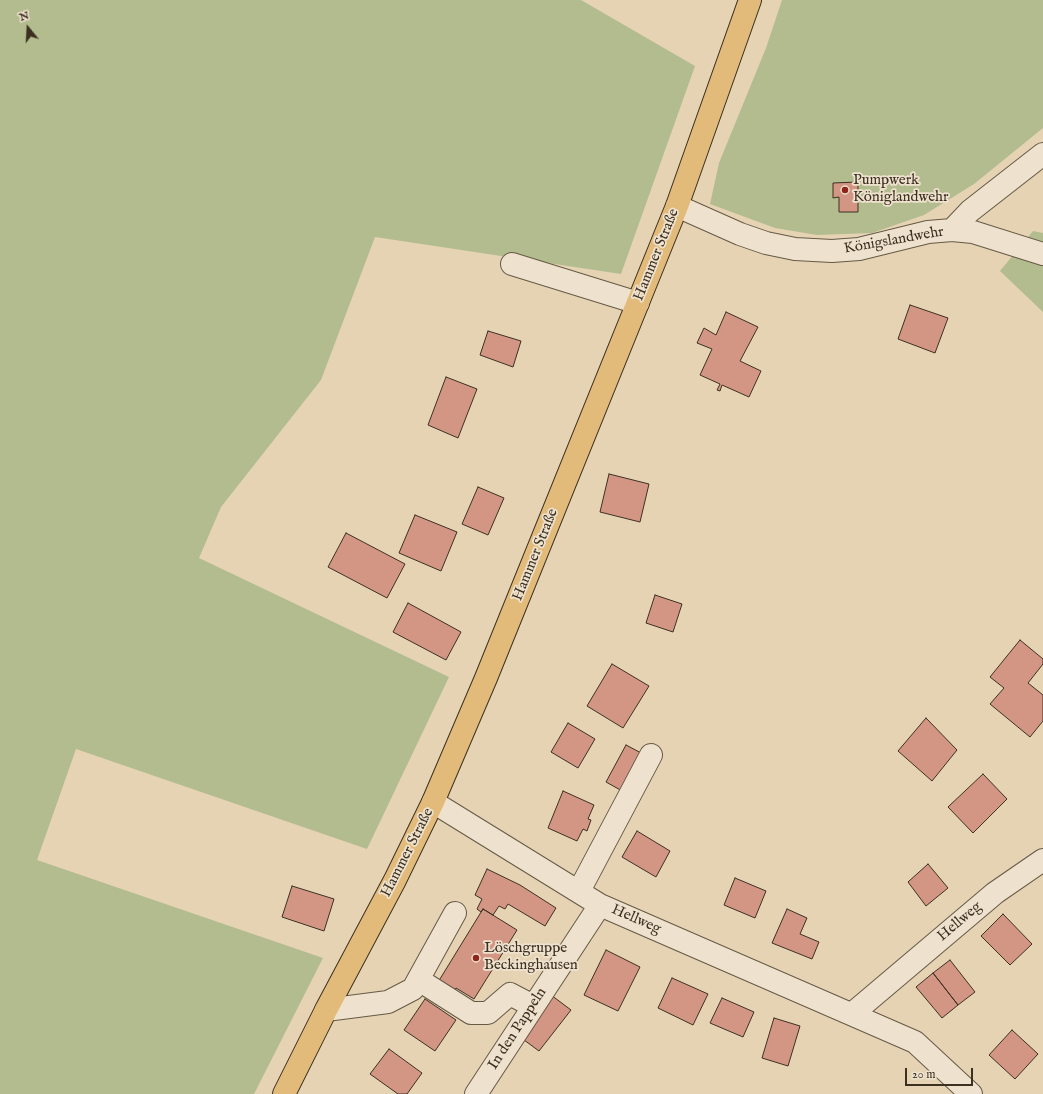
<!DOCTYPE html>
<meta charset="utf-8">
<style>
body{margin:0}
#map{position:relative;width:1043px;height:1094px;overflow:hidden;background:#e5d3b4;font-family:"IM FELL English",serif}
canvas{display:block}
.north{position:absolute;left:8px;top:8px;width:40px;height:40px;-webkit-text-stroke:3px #eee2ce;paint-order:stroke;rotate:342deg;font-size:11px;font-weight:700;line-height:16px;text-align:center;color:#3c3021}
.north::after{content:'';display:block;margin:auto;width:14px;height:18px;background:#3c3021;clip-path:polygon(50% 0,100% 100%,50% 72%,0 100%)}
.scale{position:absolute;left:905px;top:1068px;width:68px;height:18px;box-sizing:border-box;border:2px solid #3c3021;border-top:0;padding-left:5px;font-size:12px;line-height:14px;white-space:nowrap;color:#3c3021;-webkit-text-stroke:3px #eee2ce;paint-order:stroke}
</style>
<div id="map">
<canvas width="1043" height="1094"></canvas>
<div class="north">N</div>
<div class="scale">20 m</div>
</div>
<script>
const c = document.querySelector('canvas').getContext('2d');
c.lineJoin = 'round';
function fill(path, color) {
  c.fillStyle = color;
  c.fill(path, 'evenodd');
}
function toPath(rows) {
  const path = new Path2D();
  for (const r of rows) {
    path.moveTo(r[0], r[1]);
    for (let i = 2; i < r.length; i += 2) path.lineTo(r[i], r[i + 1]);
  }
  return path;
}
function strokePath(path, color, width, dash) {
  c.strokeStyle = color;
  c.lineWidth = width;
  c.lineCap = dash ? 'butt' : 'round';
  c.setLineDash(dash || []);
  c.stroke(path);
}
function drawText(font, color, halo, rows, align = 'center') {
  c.font = font + ' "IM FELL English",serif';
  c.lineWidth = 3.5;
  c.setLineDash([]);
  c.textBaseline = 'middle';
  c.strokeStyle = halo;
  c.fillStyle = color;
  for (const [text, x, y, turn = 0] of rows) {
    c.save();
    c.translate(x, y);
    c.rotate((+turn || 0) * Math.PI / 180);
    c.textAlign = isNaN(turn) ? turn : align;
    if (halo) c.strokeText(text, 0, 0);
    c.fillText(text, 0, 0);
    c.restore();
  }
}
fill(toPath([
 [0,0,581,0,695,66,621,274,375,237,321,380,221,507,199,558,449,677,367,849,76,749,37,860,323,958,254,1094,0,1094],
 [782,0,1043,0,1043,128,974,184,924,215,872,233,817,235,775,228,710,204,719,163,766,48],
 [1033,231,1043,233,1043,312,1000,271]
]), '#b3bc8e');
const building = toPath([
 [858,182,858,212,839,212,839,197,833,198,833,183,858,182],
 [910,305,948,318,935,353,898,339,910,305],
 [726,312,758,327,740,361,761,371,749,397,722,385,720,391,717,390,720,384,700,375,712,349,697,343,704,328,716,335,726,312],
 [488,331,521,341,513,367,480,355,488,331],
 [446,377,477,389,458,438,428,425,446,377],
 [609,474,649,484,640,522,600,512,609,474],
 [478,487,504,498,488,535,462,524,478,487],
 [415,515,457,532,441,571,399,553,415,515],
 [346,533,405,564,387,598,328,567,346,533],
 [655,595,682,604,673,632,646,623,655,595],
 [408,603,461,632,446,660,393,632,408,603],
 [1020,640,1043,659,1043,664,1028,683,1043,695,1043,721,1030,737,990,704,1004,688,990,677,1020,640],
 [612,664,649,686,623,728,587,706,612,664],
 [926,718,957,750,932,781,898,751,926,718],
 [568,723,595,739,578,768,551,752,568,723],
 [626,745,645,755,624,792,606,782,626,745],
 [983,774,1007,799,973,833,948,807,983,774],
 [563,791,594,805,588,819,591,820,587,831,583,829,577,841,548,828,563,791],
 [637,831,670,851,656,877,622,857,637,831],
 [928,864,948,888,926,906,908,882,928,864],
 [487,869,520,885,556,908,545,926,508,904,505,909,499,906,493,915,483,909,481,912,477,909,482,899,475,895,487,869],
 [735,878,766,891,755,918,724,905,735,878],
 [292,886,334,899,324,931,282,917,292,886],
 [483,909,517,930,474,999,456,988,451,996,435,987,483,909],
 [787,909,807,918,800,934,819,942,812,959,772,943,787,909],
 [1003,914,1032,944,1010,965,981,936,1003,914],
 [606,950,640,967,618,1011,584,995,606,950],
 [950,960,975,992,958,1005,933,973,950,960],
 [933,973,958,1005,942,1018,916,987,933,973],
 [672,978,708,994,693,1025,658,1008,672,978],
 [551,995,571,1010,539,1051,520,1037,551,995],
 [722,998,754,1012,743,1037,710,1023,722,998],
 [425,999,456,1020,435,1051,404,1030,425,999],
 [774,1018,800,1026,788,1066,762,1058,774,1018],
 [1012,1030,1038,1054,1015,1079,989,1055,1012,1030],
 [389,1049,422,1073,407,1094,398,1094,370,1074,389,1049]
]);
fill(building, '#d49684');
strokePath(building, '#3c3021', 1);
const minor = toPath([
 [677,206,740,234,766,243,795,249,832,251,859,249,928,232,952,230,973,232,1043,254],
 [952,230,970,211,1043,154],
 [512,264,638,303],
 [433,802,600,905,915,1042,971,1094],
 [579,891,651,755],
 [419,980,471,1013,488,1013,510,994,533,1006],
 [326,1010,388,1002,413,989,455,913],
 [852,1014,995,893,1043,860],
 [476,1094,600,905]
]);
const major = toPath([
 [284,1094,326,1010,395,880,433,802,486,678,677,206,750,0]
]);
strokePath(minor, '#665946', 24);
strokePath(major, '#3c3021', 24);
strokePath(minor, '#eee2ce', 22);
strokePath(major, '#e2ba7a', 22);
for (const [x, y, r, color] of [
 [845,190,4,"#8f2418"],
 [476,958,4,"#8f2418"]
]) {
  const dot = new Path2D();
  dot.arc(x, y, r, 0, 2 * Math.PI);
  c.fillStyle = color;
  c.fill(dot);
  strokePath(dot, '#eee2ce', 1.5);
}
drawText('15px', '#3c3021', '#eee2ce', [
 ["Pumpwerk",853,181],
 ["Königlandwehr",853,198],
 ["Löschgruppe",484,949],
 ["Beckinghausen",484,966]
], 'left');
drawText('15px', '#3c3021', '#eee2ce', [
 ["Königslandwehr",894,241,-10],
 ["Hammer Straße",657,255,-68],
 ["Hammer Straße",536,555,-68],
 ["Hammer Straße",408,853,-63],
 ["Hellweg",636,920,24],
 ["Hellweg",960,922,-40],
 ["In den Pappeln",518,1029,-57]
]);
</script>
